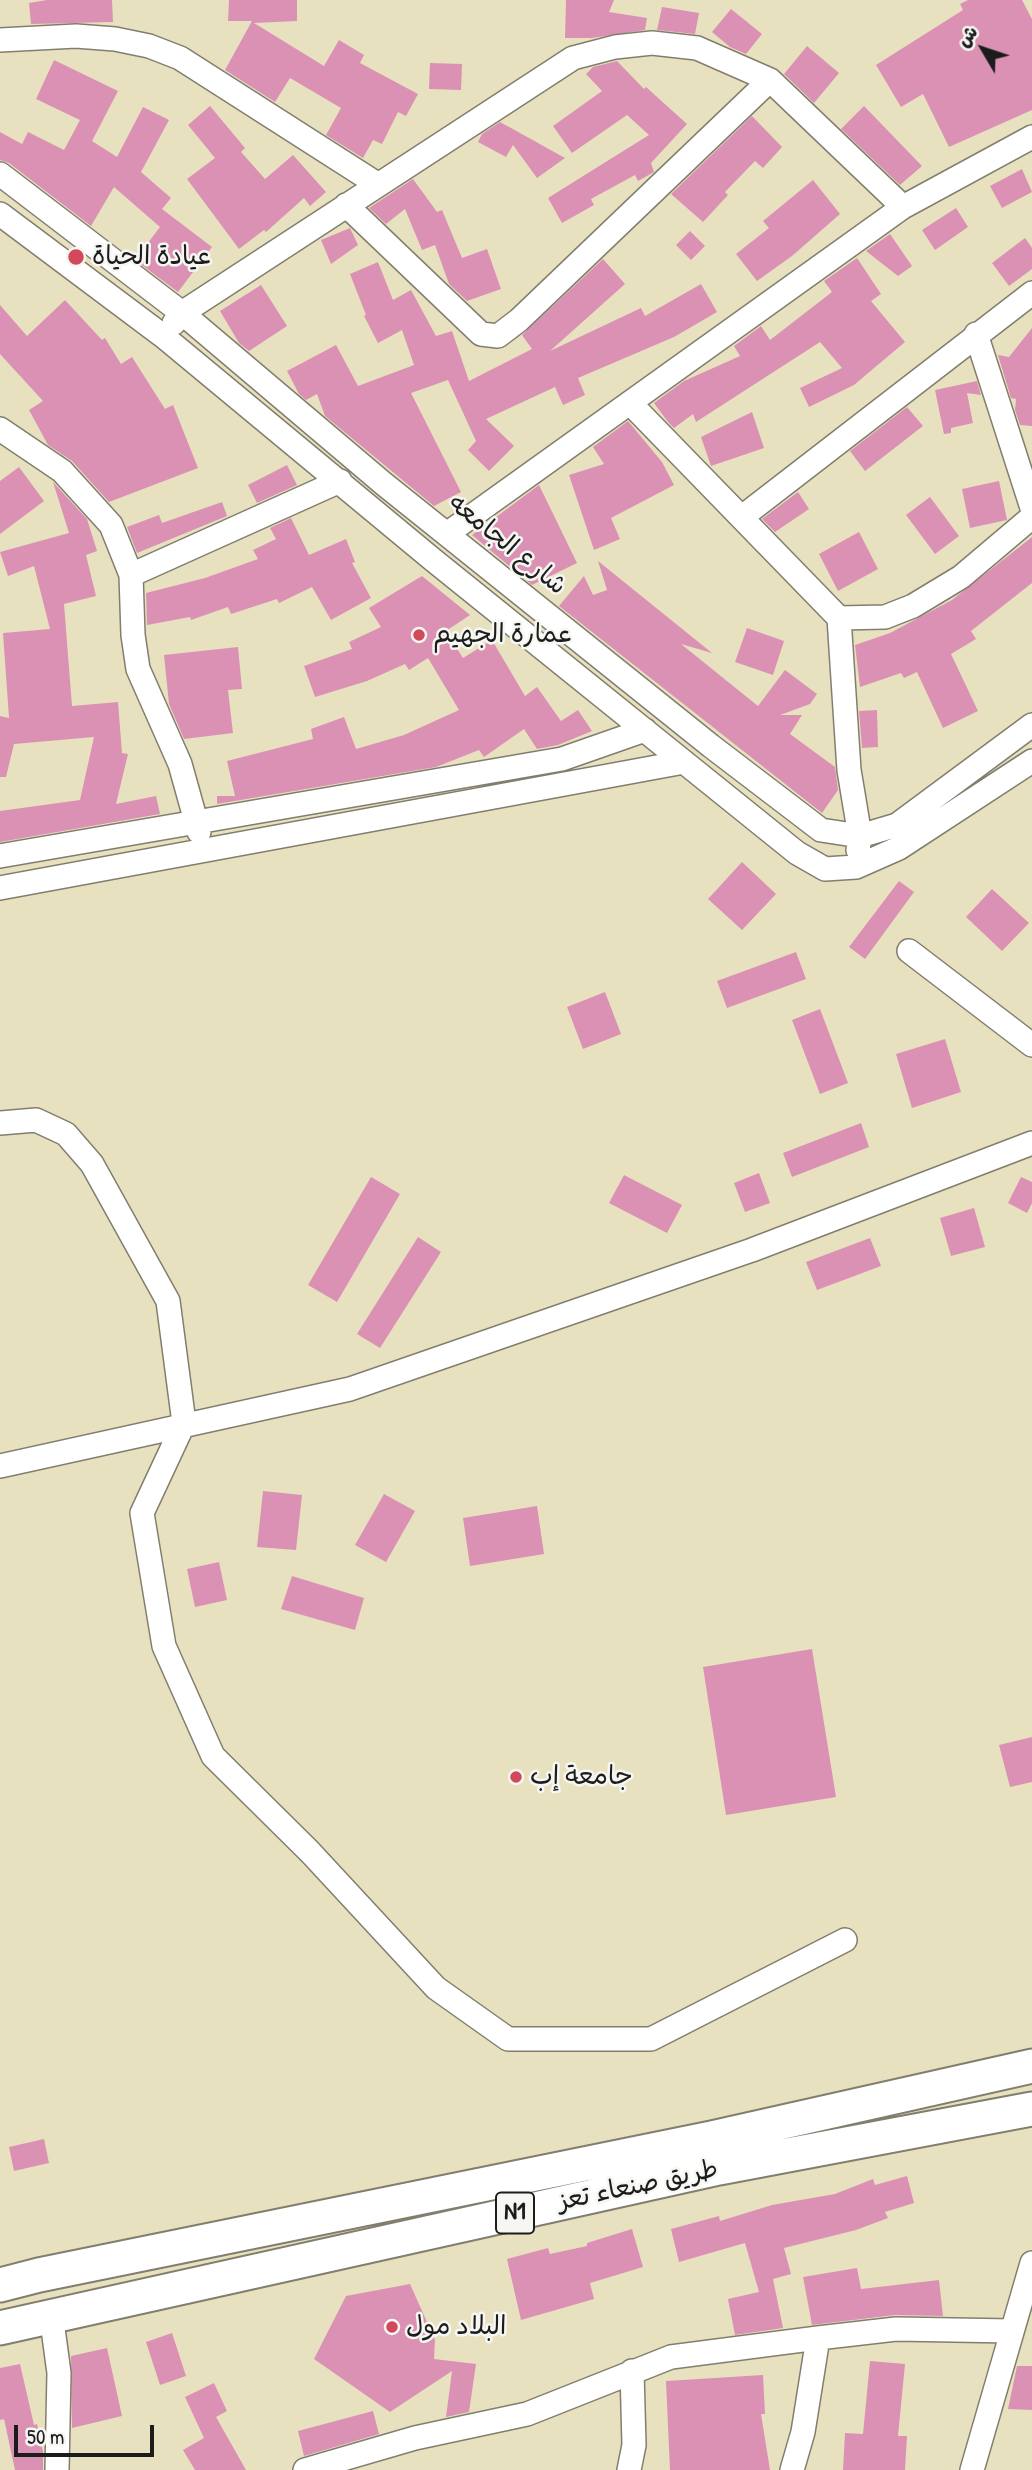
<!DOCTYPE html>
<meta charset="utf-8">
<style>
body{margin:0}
#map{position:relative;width:1032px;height:2470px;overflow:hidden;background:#e8e1c0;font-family:"Patrick Hand","Playpen Sans Arabic",sans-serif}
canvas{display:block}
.north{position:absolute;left:948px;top:14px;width:70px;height:70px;-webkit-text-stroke:5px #f6f6f2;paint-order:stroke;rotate:309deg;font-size:19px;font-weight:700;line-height:28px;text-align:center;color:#1c1c1c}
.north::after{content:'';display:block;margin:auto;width:24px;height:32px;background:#1c1c1c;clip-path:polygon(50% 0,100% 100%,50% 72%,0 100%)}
.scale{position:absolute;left:14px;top:2425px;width:140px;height:32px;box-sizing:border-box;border:4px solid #1c1c1c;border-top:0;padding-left:9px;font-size:21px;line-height:24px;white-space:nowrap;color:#1c1c1c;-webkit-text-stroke:5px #f6f6f2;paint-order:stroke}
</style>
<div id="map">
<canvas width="1032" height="2470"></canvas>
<div class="north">ش</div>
<div class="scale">50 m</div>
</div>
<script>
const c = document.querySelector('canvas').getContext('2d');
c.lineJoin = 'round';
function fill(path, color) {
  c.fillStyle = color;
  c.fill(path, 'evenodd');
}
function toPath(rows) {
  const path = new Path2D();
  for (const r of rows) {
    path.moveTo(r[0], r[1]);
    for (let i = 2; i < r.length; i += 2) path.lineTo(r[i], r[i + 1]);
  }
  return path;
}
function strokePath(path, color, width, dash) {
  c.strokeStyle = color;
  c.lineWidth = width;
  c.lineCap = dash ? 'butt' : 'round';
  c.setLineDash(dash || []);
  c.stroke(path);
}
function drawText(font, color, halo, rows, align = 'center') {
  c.font = font + ' "Patrick Hand","Playpen Sans Arabic",sans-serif';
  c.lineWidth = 5;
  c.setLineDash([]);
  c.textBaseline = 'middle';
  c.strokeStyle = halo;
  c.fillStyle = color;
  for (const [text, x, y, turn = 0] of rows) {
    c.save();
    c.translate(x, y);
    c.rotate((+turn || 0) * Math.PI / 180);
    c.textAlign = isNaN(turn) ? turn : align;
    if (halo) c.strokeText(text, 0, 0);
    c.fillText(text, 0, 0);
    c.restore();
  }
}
fill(toPath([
 [47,0,112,0,113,22,31,24,29,3],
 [229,0,297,0,297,21,254,23,324,66,339,40,364,55,360,63,418,94,406,116,398,112,382,144,373,140,363,158,326,135,341,108,290,78,275,102,225,70,252,21,228,21],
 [566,0,614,0,609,12,647,18,645,30,592,38,565,38],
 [968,0,1022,0,1032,19,1032,110,949,147,923,94,901,107,876,65,963,10,960,4],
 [662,7,699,13,695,34,657,30],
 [731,9,762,34,746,54,730,47,712,32],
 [807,46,839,73,814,103,784,74],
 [54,60,118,91,92,141,117,157,143,107,169,120,141,172,171,198,162,209,212,247,178,292,135,260,160,227,114,187,91,226,9,163,0,160,0,132,22,144,28,132,64,150,80,120,36,99],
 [617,61,644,89,646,87,687,124,651,163,654,172,638,181,635,175,591,199,594,205,562,223,548,198,649,135,627,115,572,153,553,126,602,91,586,74,593,67],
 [430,63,462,64,461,90,429,89],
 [210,106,245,148,241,152,265,179,293,155,326,192,310,206,304,198,266,232,264,230,239,249,187,179,215,158,188,125],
 [864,106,922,166,900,185,841,129],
 [752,116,782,147,763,168,755,161,725,192,728,195,703,222,671,194],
 [500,122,520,133,565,158,537,178,513,145,506,157,478,142,482,134],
 [1022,169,1032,192,1002,208,990,186],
 [413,179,437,212,442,210,462,258,487,249,501,289,467,301,449,284,435,245,422,250,405,209,386,224,369,208],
 [813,180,840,214,792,256,757,281,736,254,769,228,763,221],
 [956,208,968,227,935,250,922,230],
 [350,228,358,245,331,264,321,240],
 [690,231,705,246,691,260,676,245],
 [890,234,912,266,898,276,866,251],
 [1025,238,1032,248,1032,269,1009,286,992,263],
 [857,258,881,294,871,301,905,342,854,385,809,407,800,388,842,368,820,342,696,422,693,414,674,428,668,422,654,403,684,381,740,356,734,346,761,326,770,340,832,292,824,281],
 [603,259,625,284,550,351,641,308,645,316,701,284,717,312,674,337,578,378,585,395,563,405,555,387,486,419,514,446,489,471,468,450,476,441,448,380,411,393,461,492,434,506,325,416,317,394,306,400,299,394,287,371,336,345,358,386,414,365,402,330,378,343,364,316,366,315,350,274,378,262,393,300,411,290,436,336,452,331,469,381,532,349,522,335],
 [261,285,287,326,249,351,239,343,220,311],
 [65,300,102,340,105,338,121,364,132,357,165,409,173,405,198,468,109,502,72,461,48,445,29,410,43,401,0,354,0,305,27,336],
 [1032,328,1032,426,1020,425,1015,410,1016,399,1011,398,998,355,1009,357],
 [977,381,981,395,967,393,973,423,951,428,951,433,944,434,935,390],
 [907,407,923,426,865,471,850,451],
 [752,412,764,448,711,466,701,437],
 [628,421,662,462,674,485,611,518,620,539,594,550,569,475,604,464,593,447],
 [287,465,297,485,257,503,248,485],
 [19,467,44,501,0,534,0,481],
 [999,481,1007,520,970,528,962,489],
 [53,482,87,519,97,551,86,555,96,596,64,604,72,706,118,702,122,753,128,754,116,804,156,796,160,814,0,842,0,811,80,800,94,737,14,744,6,777,0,777,0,716,9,718,3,633,50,629,34,566,8,576,0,552,69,533],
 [539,485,577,563,532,585,472,535],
 [798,492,809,509,775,532,762,519],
 [930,497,959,536,935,554,906,515],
 [222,502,227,516,137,553,127,527,159,515,162,523],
 [291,518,309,555,346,539,355,562,352,563,371,598,331,620,312,587,279,603,277,599,231,614,228,607,191,620,190,617,147,625,146,593,205,578,258,559,253,550,276,539,270,528],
 [859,532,878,569,838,591,819,554],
 [1032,537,1032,583,971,631,976,639,951,654,978,711,943,728,917,672,904,678,901,673,860,687,855,645,890,633,952,600],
 [598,561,712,653,681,644,758,706,785,670,817,694,810,704,780,715,802,715,790,734,835,767,838,790,822,813,559,606,584,576,593,595,607,590],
 [422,576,470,615,446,631,463,658,492,640,525,696,537,687,561,721,578,710,592,731,558,745,537,749,524,729,484,757,479,750,436,767,217,804,217,796,235,796,227,761,313,739,311,729,344,717,356,749,404,735,459,710,428,658,409,670,405,664,367,681,315,697,304,666,352,649,349,642,381,627,369,608],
 [747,628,784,641,773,675,735,662],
 [238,647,242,689,228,690,233,733,184,739,169,704,164,655],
 [877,710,878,747,862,748,859,711],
 [742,862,776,894,742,930,708,899],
 [899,881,914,892,865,959,849,947],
 [992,889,1029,923,1002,951,966,917],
 [796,952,806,979,727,1008,717,981],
 [605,992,621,1034,583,1049,567,1007],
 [820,1009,848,1083,820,1094,792,1020],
 [945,1039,961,1092,912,1108,896,1054],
 [861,1123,869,1147,792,1177,783,1153],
 [759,1173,770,1203,745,1212,734,1183],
 [624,1175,682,1205,667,1233,609,1203],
 [371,1177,400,1194,337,1302,308,1285],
 [1021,1177,1032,1182,1032,1203,1027,1213,1008,1203],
 [974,1208,985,1247,951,1256,940,1218],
 [418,1237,441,1252,380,1348,357,1334],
 [870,1238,881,1266,817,1290,806,1262],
 [263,1491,302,1495,296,1550,257,1547],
 [384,1494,415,1511,386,1562,355,1545],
 [537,1506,544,1554,470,1566,463,1518],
 [219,1562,227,1600,195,1607,187,1569],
 [292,1576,364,1598,355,1630,281,1609],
 [812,1649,836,1797,726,1815,703,1667],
 [1032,1737,1032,1782,1010,1787,999,1745],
 [44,2139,49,2163,14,2171,9,2147],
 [907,2176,914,2203,885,2212,888,2218,856,2230,784,2248,791,2274,773,2279,783,2328,735,2335,728,2299,759,2292,745,2243,679,2262,671,2229,719,2216,720,2221,772,2205,835,2194,873,2179,875,2185],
 [632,2229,643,2267,590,2283,594,2299,521,2320,507,2259,548,2248,550,2254,587,2246,587,2243],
 [857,2268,861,2289,939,2280,943,2316,895,2315,812,2325,803,2277],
 [410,2284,435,2340,434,2359,476,2364,469,2412,446,2417,452,2371,390,2412,314,2359,346,2296],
 [172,2333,186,2376,160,2385,146,2342],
 [107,2348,122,2416,72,2428,71,2356],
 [870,2361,905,2364,898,2436,907,2436,905,2470,843,2470,845,2433,863,2434],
 [20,2364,34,2425,37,2424,43,2452,43,2470,15,2470,4,2419,0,2420,0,2368],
 [1017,2366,1032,2366,1032,2410,1008,2409],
 [763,2375,765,2414,761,2414,770,2470,670,2470,666,2381],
 [214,2383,227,2411,216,2417,246,2470,195,2470,183,2450,204,2438,185,2397],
 [373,2411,379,2434,304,2456,298,2431]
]), '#db91b4');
const minor = toPath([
 [0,40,76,36,115,39,149,46,180,58,377,184],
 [0,174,182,313,384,484,711,746,821,830,860,836,897,825,1032,725],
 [346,205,481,334,498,336,519,320,770,80],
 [0,214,163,336,432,559,797,853,825,869,856,867,899,848,1032,761],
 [174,323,182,313,573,58,615,47,652,43,697,48,770,80,903,207],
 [976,334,1032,508],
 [630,403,839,618,849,770,860,836,858,850],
 [0,429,62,471,111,525,131,575,133,635,138,669,180,764,199,832],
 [742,517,1032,293],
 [448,533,903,207,1032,137],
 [131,575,340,481],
 [839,618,885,617,913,606,961,577,1032,517],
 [0,856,562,759,645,730],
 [0,888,684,762],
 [909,951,1032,1045],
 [0,1123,36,1120,66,1134,92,1164,168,1301,184,1423,142,1513,164,1646,213,1756,310,1852,436,1988,508,2039,651,2039,845,1940],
 [0,1466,350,1389,752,1250,1032,1143],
 [51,2314,59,2373,57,2470],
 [305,2470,415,2438,527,2414,671,2357,818,2338],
 [629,2470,634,2445,632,2371],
 [792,2470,803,2432,818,2338,896,2329,1012,2331],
 [972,2470,1032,2263]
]);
const highway = toPath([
 [0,2285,39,2275,712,2138,1032,2066],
 [0,2328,719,2168,1032,2109]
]);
strokePath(minor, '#827e6e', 26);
strokePath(highway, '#827e6e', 37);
strokePath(minor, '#fff', 23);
strokePath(highway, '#fff', 33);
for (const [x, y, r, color] of [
 [76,257,9,"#d1495b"],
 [419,635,7,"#d1495b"],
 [516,1777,7,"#d1495b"],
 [392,2327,7,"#d1495b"]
]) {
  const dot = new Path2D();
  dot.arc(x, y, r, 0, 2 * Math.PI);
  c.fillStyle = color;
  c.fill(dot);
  strokePath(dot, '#f6f6f2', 2.5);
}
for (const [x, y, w] of [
 [515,2213,38]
]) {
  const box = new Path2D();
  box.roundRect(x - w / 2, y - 20.5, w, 41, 5);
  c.fillStyle = '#f6f6f2';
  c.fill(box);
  strokePath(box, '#1c1c1c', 2);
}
drawText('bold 24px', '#1c1c1c', null, [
 ["N1",515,2213]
]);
drawText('26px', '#1c1c1c', '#f6f6f2', [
 ["عيادة الحياة",92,257],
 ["عمارة الجهيم",433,635],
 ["جامعة إب",530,1777],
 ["البلاد مول",406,2327]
], 'left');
drawText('26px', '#1c1c1c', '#f6f6f2', [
 ["شارع الجامعه",507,545,39],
 ["طريق صنعاء تعز",638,2186,-12]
]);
</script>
